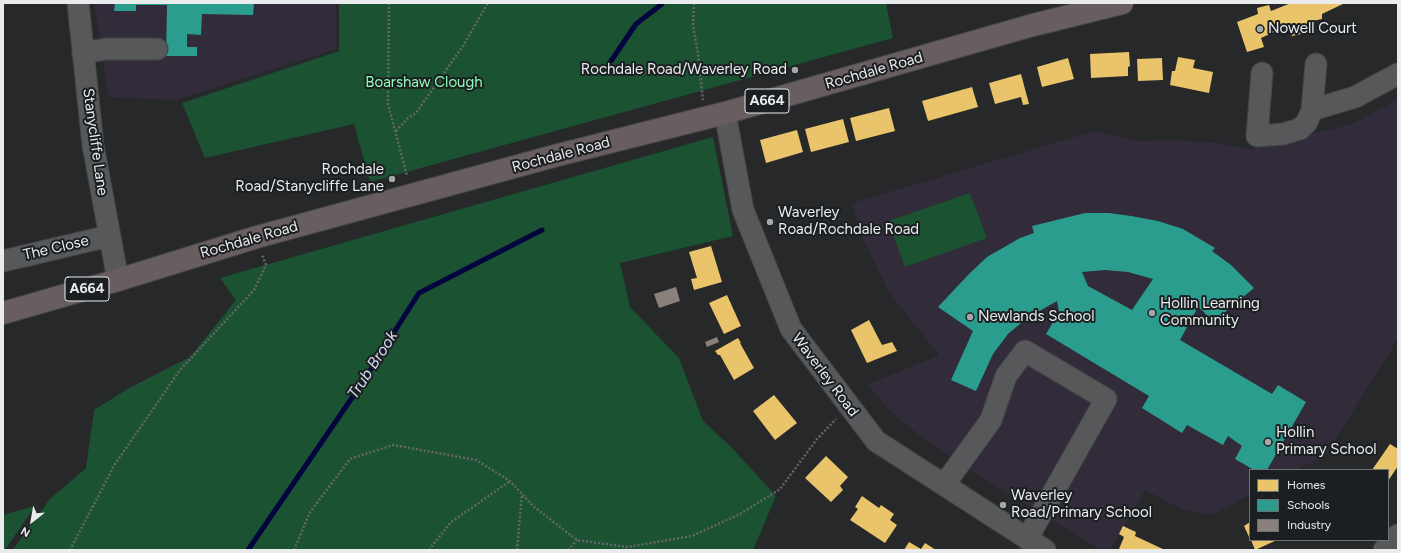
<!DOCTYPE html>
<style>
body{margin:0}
#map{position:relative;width:1401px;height:553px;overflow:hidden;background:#27282a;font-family:Figtree,sans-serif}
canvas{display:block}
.frame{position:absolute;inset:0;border:4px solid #e9ebed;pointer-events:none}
.legend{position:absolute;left:1249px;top:469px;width:140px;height:72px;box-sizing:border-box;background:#1c1f21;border:1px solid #6e7173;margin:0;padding:5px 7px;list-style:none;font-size:12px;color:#e9ebed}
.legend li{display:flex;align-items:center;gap:8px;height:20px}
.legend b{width:20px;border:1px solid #6e7173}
.north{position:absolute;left:12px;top:501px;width:40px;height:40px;-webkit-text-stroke:3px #1c1f21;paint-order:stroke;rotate:211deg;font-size:11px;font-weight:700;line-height:16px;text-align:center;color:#e9ebed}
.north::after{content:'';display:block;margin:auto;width:14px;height:18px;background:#e9ebed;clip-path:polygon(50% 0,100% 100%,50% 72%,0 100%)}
</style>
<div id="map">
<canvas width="1401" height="553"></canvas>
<div class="frame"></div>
<ul class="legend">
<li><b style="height:11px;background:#e9c46a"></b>Homes</li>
<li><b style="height:11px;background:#2a9d8f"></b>Schools</li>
<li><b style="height:11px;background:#8a817c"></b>Industry</li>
</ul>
<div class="north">N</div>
</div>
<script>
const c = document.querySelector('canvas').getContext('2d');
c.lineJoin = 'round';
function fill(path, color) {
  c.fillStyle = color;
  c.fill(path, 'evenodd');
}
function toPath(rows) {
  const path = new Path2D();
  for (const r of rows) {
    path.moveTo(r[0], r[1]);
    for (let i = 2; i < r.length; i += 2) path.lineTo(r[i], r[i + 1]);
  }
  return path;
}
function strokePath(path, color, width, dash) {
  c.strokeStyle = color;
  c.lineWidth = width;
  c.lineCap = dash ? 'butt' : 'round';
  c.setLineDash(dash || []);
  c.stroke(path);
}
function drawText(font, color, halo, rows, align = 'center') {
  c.font = font + ' Figtree,sans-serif';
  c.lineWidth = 4;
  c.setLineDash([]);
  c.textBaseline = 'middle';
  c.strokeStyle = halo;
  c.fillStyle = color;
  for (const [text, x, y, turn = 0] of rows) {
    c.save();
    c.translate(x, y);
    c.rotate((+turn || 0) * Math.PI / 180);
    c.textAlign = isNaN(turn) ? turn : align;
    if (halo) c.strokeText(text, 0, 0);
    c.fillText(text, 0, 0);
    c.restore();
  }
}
fill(toPath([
 [94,3,336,3,337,49,176,100,109,97],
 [1398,99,1398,336,1390,352,1325,456,1296,470,1250,470,1250,495,1212,515,1181,509,1145,490,1110,550,1101,550,989,482,928,442,893,414,867,385,939,355,888,291,862,236,852,203,1095,131,1140,141,1170,140,1218,143,1249,149,1352,124]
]), '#312b3a');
fill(toPath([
 [339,3,886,3,893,38,370,182,354,124,205,158,182,103,339,51],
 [713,137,733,236,620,263,630,307,679,358,703,421,732,448,776,496,753,550,14,550,14,548,50,499,86,468,94,410,129,388,190,357,236,300,220,278],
 [970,193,987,238,905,267,888,221],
 [35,506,5,550,3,550,3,515]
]), '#1a5232');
fill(toPath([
 [1291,3,1345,3,1322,14,1322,19,1307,22,1310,32,1292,36,1287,26,1261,38,1264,47,1247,52,1237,22,1258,14,1257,8,1269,5,1271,11],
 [1129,52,1130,66,1128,67,1128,76,1091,78,1090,54],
 [1178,57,1195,60,1193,68,1213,72,1209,93,1170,85,1172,71,1175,71],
 [1068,58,1074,79,1042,87,1037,67],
 [1162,58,1163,80,1138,81,1137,59],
 [1021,74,1029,104,1023,105,1021,97,995,104,989,83],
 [972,87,978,107,928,121,922,101],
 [889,108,895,131,856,141,850,118],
 [843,119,849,142,811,152,805,129],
 [797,130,803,152,766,163,760,140],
 [711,246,722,282,694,290,691,279,697,278,689,252],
 [727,295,741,326,724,334,709,303],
 [869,320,882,345,892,342,897,351,867,363,851,330],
 [738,338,741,343,740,343,754,368,734,380,720,355,718,355,715,351],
 [774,395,797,423,775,440,753,411],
 [1390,444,1398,449,1398,466,1388,481,1388,470,1372,470],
 [826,456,848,477,840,486,843,490,831,502,805,478],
 [862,496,879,508,881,505,894,514,890,520,897,525,885,543,850,520,858,509,855,507],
 [1250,522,1250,539,1244,526],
 [1123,526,1136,532,1135,536,1165,550,1119,549,1124,537,1119,534],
 [1251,540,1277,540,1255,550],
 [909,542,921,549,925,543,936,550,904,550]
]), '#e9c46a');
fill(toPath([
 [115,3,254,3,253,15,202,14,201,35,187,34,187,47,197,47,197,56,166,56,167,5,136,5,136,11,114,11],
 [1085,213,1109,213,1131,216,1158,221,1183,229,1215,248,1212,251,1231,265,1254,288,1212,323,1204,312,1198,307,1180,340,1272,394,1278,385,1306,402,1267,470,1254,470,1235,459,1242,446,1228,436,1223,445,1187,425,1182,433,1142,408,1149,396,1046,334,1059,312,1057,301,1027,318,1008,334,993,354,976,391,951,380,973,331,938,307,969,274,987,257,1020,238,1034,233,1032,226],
 [1105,270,1128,272,1153,279,1132,310,1088,286,1082,272]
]), '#2a9d8f');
fill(toPath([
 [676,287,680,301,659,308,654,294],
 [717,337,719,342,707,347,705,342]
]), '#8a817c');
strokePath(toPath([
 [611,61,636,24,662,4,662,3],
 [248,550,360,386,419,293,542,230]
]), '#04043f', 5);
const minor = toPath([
 [78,3,93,145,118,280],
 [83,53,106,49,157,49],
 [1316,64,1312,110,1355,97,1398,74],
 [1262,73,1257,136,1283,134,1300,129,1307,122,1312,110],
 [725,113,743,210,791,329,876,441,1045,550],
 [3,261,109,236],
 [944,485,991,420,1006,376,1025,351,1106,399,1027,539],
 [1384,550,1398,535]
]);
const major = toPath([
 [3,313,118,280,257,237,558,155,725,113,1033,25,1122,3]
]);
strokePath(minor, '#434547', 23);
strokePath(major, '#434547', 24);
strokePath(toPath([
 [389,3,388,104,407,176],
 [694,3,693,25,698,54,703,100],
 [396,131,408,118,416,113,463,46,488,3],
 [70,550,115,464,180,370,254,290,266,265,262,254],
 [294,550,310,512,350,459,393,445,476,460,510,481,533,506,577,540,627,547,692,536,740,514,780,489,817,439,836,419],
 [429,550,450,523,510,481],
 [517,550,522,494],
 [568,550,577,540]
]), '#656667', 2.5, [2, 2]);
strokePath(minor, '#57585a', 21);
strokePath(major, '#685e60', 22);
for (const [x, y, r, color] of [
 [1260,29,4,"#a5a7a9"],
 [795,70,4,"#a5a7a9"],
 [392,179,4,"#a5a7a9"],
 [770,222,4,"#a5a7a9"],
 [1152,313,4,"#a5a7a9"],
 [970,317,4,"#a5a7a9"],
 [1268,442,4,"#a5a7a9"],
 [1003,505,4,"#a5a7a9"]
]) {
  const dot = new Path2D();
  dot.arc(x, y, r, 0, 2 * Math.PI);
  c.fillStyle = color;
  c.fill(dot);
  strokePath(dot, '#1c1f21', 1.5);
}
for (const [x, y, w] of [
 [767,101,44],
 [87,289,44]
]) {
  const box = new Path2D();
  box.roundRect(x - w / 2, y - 12, w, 24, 3);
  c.fillStyle = '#1c1f21';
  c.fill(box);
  strokePath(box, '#e9ebed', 1);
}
drawText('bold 14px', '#e9ebed', null, [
 ["A664",767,101],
 ["A664",87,289]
]);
drawText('15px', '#e9ebed', '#1c1f21', [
 ["Nowell Court",1268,29],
 ["Rochdale Road/Waverley Road",787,70,"right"],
 ["Rochdale",384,170,"right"],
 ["Road/Stanycliffe Lane",384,187,"right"],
 ["Waverley",778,213],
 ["Road/Rochdale Road",778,230],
 ["Hollin Learning",1160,304],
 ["Community",1160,321],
 ["Newlands School",978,317],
 ["Hollin",1276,433],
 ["Primary School",1276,450],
 ["Waverley",1011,496],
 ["Road/Primary School",1011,513]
], 'left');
drawText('15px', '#e9ebed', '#1c1f21', [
 ["Rochdale Road",874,71,-16],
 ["Stanycliffe Lane",95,142,82],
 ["Rochdale Road",561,155,-15],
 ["Rochdale Road",249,240,-16],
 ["The Close",56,248,-13],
 ["Waverley Road",825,375,53]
]);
drawText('15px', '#8dfeb3', '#1c1f21', [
 ["Boarshaw Clough",424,83]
]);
drawText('italic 16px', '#d3ddf1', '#1c1f21', [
 ["Trub Brook",373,365,-57]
]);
</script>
